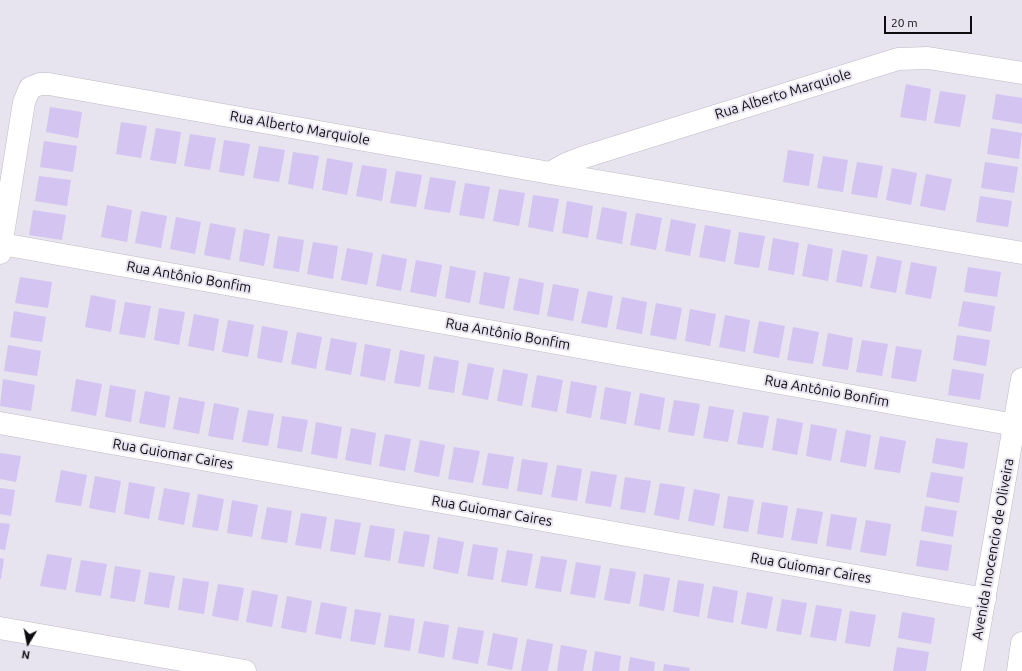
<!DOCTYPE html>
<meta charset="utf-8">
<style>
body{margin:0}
#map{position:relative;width:1022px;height:671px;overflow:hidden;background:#e7e3ef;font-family:Ubuntu,sans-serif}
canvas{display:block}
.north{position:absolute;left:8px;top:623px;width:40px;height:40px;-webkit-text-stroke:3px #e7e3ef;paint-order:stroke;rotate:190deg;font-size:11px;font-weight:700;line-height:16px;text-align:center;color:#0d0c0f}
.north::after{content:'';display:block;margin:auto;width:14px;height:18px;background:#0d0c0f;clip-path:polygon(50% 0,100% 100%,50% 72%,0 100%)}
.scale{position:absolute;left:884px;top:16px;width:88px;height:18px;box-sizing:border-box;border:2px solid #0d0c0f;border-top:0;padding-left:5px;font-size:12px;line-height:14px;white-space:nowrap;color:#0d0c0f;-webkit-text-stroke:3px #e7e3ef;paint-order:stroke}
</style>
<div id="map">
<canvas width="1022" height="671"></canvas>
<div class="north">N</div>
<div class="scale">20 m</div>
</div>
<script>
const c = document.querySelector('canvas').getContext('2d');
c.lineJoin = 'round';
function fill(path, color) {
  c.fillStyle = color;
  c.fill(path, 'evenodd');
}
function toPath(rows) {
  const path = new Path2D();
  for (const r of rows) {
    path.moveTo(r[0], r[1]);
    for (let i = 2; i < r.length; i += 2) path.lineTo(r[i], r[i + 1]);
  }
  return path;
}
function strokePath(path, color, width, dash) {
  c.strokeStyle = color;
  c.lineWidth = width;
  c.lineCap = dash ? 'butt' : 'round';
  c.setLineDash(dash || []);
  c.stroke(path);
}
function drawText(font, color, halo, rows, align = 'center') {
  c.font = font + ' Ubuntu,sans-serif';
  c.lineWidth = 4;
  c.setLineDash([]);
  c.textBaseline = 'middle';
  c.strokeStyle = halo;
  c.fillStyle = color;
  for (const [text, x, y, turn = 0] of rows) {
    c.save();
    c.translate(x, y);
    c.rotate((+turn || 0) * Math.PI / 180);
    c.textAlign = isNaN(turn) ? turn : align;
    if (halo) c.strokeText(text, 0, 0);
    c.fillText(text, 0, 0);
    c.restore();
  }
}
fill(toPath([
 [906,84,931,89,926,121,900,117],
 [940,91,966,95,960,127,934,123],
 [996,94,1022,98,1022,124,992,119],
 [50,107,82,112,78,138,46,132],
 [121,122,147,126,141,158,116,154],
 [156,128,181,132,176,164,150,160],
 [991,128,1022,133,1019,159,987,154],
 [190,134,216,138,210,170,184,166],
 [224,140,250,144,244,176,219,172],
 [44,141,77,146,73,172,40,167],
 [259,146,285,150,279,182,253,178],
 [788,150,814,154,809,186,783,182],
 [293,152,319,156,313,189,288,184],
 [823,156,848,160,843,192,817,188],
 [327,158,353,163,347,195,322,190],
 [857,162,883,166,877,198,851,194],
 [985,162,1018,167,1014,193,981,188],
 [362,165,387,169,382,201,356,196],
 [892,168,917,173,911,205,886,200],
 [396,171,422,175,416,207,390,203],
 [926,174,952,179,945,211,920,206],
 [39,176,71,180,67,206,35,201],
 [430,177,456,181,450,213,424,209],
 [465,183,490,187,484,219,459,215],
 [499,189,525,193,519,226,493,221],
 [533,195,559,199,553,232,528,227],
 [980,196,1012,201,1008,227,976,222],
 [567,201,593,206,588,238,562,233],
 [107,205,132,210,127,242,101,237],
 [602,207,627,212,622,244,596,239],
 [33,210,66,215,62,240,29,235],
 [141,211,167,216,161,248,135,243],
 [636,213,662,218,656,250,630,245],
 [176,217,201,222,195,254,170,249],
 [671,219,696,224,690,256,665,251],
 [210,223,236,228,230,260,204,255],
 [705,225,731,230,725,262,699,257],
 [244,229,270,234,264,266,239,261],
 [739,232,765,236,759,268,734,264],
 [278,236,304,240,299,272,273,268],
 [773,238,799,243,794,275,768,270],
 [313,242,338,246,333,279,307,274],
 [808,244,833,249,828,281,802,276],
 [347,248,373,253,367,285,341,280],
 [842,250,868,255,862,287,836,282],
 [382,254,407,259,401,291,376,286],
 [877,256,902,261,896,293,870,288],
 [416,260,442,265,436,297,410,292],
 [911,262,937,267,931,299,905,294],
 [450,266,476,271,470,303,445,298],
 [968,267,1001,272,997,297,964,292],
 [484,272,510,277,504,309,479,304],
 [20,277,52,282,48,308,15,303],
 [519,278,544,283,539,315,513,310],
 [553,284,579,289,573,321,547,316],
 [588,291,613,296,607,328,581,323],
 [91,295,116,300,111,332,85,327],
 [622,297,647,302,642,334,616,329],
 [963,301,995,306,991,332,958,326],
 [125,302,151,306,145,338,119,334],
 [656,303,682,308,676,340,650,335],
 [159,308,185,312,179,345,154,340],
 [690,309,716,314,710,346,685,341],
 [14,311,46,317,42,342,10,337],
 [194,314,219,319,214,351,188,346],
 [725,315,750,320,745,352,719,347],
 [228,320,254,325,248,357,222,352],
 [759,321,785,326,779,358,753,353],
 [262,326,288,331,282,363,257,358],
 [793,327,819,332,813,364,787,360],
 [297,332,322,337,316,369,291,364],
 [828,333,853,338,848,370,822,366],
 [957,335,990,340,986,366,953,360],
 [331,338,357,343,351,375,325,370],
 [862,340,888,344,882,376,856,372],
 [365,344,391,349,385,381,360,376],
 [8,345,41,351,37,376,4,371],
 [896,346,922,350,916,382,891,378],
 [400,350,425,355,420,387,394,383],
 [434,356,459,361,454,393,428,389],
 [468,363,494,368,488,400,462,395],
 [503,369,528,374,522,406,497,401],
 [952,369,984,374,980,400,948,395],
 [537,375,563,380,557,412,531,407],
 [3,379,35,385,31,411,0,406],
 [76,379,102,384,96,416,71,411],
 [571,381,597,386,591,418,566,413],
 [110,385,136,390,131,422,105,417],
 [605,387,631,392,626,424,600,419],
 [145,391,170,396,165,428,139,423],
 [640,393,665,398,660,430,634,425],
 [179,397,205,402,199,434,173,429],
 [674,400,700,404,694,436,668,432],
 [214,403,239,408,233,440,208,436],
 [709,406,734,410,728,442,703,438],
 [248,410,274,414,268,446,242,442],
 [743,412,769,416,763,448,737,444],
 [282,416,308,420,302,452,277,448],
 [777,418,803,423,797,455,772,450],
 [316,422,342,427,337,459,311,454],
 [811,424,837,429,831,461,806,456],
 [351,428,376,433,371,465,345,460],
 [846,430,871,435,866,467,840,462],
 [385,434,411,439,405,471,379,466],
 [880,436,906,441,900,473,874,469],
 [936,438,968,443,964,469,932,463],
 [420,440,445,445,439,477,414,472],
 [454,447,480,451,473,483,448,479],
 [0,453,21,456,16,482,0,479],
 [488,453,514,457,508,489,482,485],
 [522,459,548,463,542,495,517,491],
 [557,465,582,469,577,501,551,497],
 [61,470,87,475,81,506,55,502],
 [591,471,617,475,611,507,585,503],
 [931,472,963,477,959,503,926,497],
 [95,476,121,481,115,513,89,508],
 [625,477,651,481,645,513,620,509],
 [129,482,155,487,149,519,124,514],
 [660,483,685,487,679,520,654,515],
 [0,488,15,490,11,516,0,514],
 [164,488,190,493,184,525,158,520],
 [694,489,720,494,714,526,688,521],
 [198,494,224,499,218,531,192,527],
 [728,496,754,500,748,532,723,528],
 [232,500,258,505,252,537,227,533],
 [762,502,788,506,783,538,757,534],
 [925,506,957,511,953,537,921,531],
 [267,507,292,511,287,543,261,539],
 [797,508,823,512,817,544,791,540],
 [301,513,327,517,321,549,295,545],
 [831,514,857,518,851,550,826,546],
 [335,519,361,523,355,555,330,551],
 [866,520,891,524,886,556,860,552],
 [0,523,10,524,5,550,0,549],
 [370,525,395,529,390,561,364,557],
 [404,531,430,535,424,567,398,563],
 [438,537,464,542,458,574,433,569],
 [920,540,952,545,948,571,916,566],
 [473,544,498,548,493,580,467,576],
 [507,550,533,554,527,586,501,582],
 [47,554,72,558,66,590,40,586],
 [541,556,567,560,561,592,535,588],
 [0,558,4,559,1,579,0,579],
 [81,560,107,564,101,596,75,592],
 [576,562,601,566,595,598,570,594],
 [115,566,141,570,135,602,110,598],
 [610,568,636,572,630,604,604,600],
 [149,572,175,576,169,608,144,604],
 [644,574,670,578,664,611,639,606],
 [183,578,209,582,204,614,178,610],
 [678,580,704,584,699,617,673,612],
 [218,584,244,588,238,621,212,616],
 [713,586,738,591,733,623,707,618],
 [252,590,278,595,272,627,246,622],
 [747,592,773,597,767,629,741,624],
 [287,596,312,601,306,633,281,628],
 [782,599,807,603,801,635,776,631],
 [321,602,347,607,341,639,315,634],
 [816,605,842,609,836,641,810,637],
 [355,609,381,613,375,645,350,641],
 [850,611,876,615,870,647,845,643],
 [902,612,935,618,931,644,898,638],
 [389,615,415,619,410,651,384,647],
 [424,621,449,625,444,658,418,653],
 [458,627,484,631,478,664,452,659],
 [493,633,518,638,512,670,487,665],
 [527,639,553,644,548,671,521,671],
 [561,645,587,650,583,671,557,671],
 [897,647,929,652,926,671,893,671],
 [595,651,621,656,619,671,592,671],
 [630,657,655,662,654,671,628,671],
 [664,664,690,668,689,671,663,671]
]), '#d3c4f1');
const minor = toPath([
 [550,173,566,164,584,157,898,59,928,58,1022,73],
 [2,244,1015,425],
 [0,253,24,102,30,88,40,84,49,84,550,173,1022,253],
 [0,423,985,599],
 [0,628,245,671]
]);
const tertiary = toPath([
 [972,671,1022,379],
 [1018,671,1022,643]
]);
strokePath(minor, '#bebbc6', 23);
strokePath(tertiary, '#bebbc6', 23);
strokePath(minor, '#fff', 22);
strokePath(tertiary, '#fff', 22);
drawText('14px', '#0d0c0f', '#e7e3ef', [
 ["Rua Alberto Marquiole",783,94,-17],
 ["Rua Alberto Marquiole",300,128,10],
 ["Rua Antônio Bonfim",189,277,10],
 ["Rua Antônio Bonfim",508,334,10],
 ["Rua Antônio Bonfim",827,391,10],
 ["Rua Guiomar Caires",173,454,10],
 ["Rua Guiomar Caires",492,511,10],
 ["Avenida Inocencio de Oliveira",993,549,-80],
 ["Rua Guiomar Caires",811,568,10]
]);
</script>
